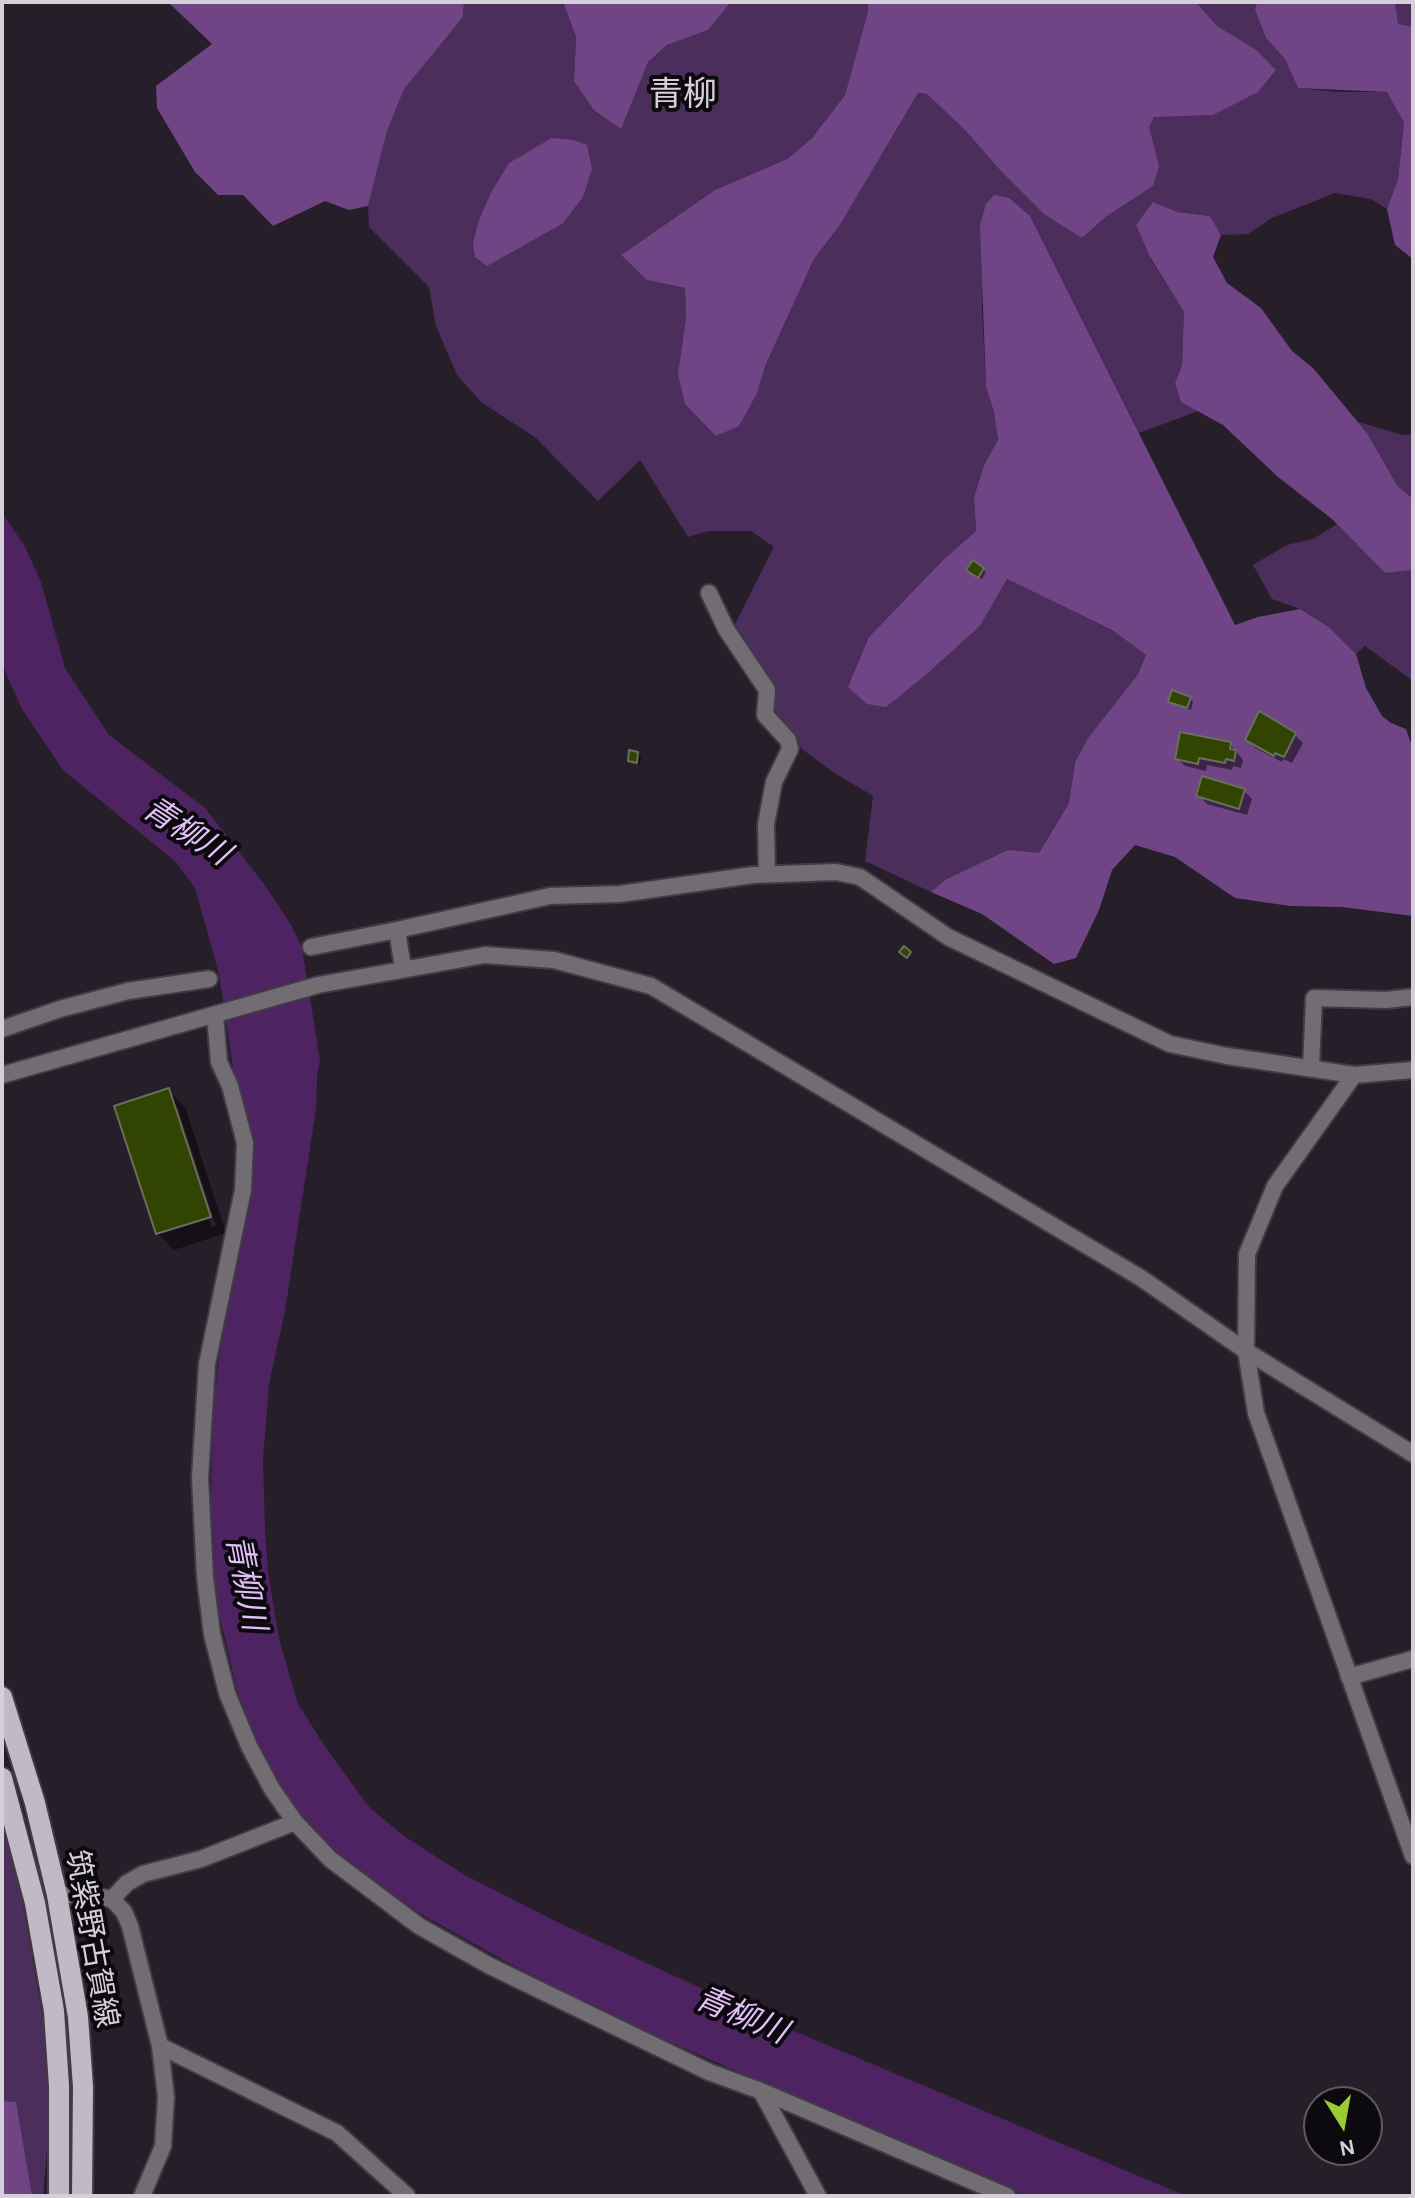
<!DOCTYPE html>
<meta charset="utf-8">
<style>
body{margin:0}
#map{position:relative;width:1415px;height:2198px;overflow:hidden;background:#261f2a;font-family:Karla,sans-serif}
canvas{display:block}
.frame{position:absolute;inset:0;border:4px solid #d5d0d7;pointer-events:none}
.north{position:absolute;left:1303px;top:2086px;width:80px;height:80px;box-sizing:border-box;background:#0d0a0f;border:2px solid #5d595f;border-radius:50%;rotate:169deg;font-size:22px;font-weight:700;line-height:32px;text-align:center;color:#d5d0d7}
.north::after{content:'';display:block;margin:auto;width:28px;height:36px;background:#9cca31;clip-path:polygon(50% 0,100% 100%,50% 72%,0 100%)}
</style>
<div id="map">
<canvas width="1415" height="2198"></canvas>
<div class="frame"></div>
<div class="north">N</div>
</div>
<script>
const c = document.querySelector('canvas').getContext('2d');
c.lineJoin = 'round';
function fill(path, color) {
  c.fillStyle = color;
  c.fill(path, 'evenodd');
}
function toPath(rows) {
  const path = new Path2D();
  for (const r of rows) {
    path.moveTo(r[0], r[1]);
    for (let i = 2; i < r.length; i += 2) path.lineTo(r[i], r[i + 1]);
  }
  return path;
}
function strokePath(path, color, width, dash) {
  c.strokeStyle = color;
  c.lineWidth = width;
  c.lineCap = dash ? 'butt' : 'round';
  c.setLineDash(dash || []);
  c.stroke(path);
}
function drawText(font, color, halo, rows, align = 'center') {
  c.font = font + ' Karla,"Noto Sans JP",sans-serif';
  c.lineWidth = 8;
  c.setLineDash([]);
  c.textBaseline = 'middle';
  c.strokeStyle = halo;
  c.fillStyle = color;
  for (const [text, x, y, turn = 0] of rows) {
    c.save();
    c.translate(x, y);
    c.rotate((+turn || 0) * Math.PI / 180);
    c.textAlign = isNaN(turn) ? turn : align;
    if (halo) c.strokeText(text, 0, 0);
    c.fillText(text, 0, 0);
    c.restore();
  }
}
fill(toPath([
 [464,2,563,2,576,37,574,81,648,62,667,45,708,30,731,2,868,2,868,11,845,95,812,138,787,159,715,190,621,255,647,280,685,288,686,319,757,393,766,364,814,259,840,225,918,93,927,94,965,130,999,169,1082,238,1107,216,1153,186,1147,128,1154,116,1213,115,1255,49,1217,26,1196,2,1257,2,1255,10,1266,38,1285,59,1298,88,1338,92,1387,92,1404,123,1398,179,1387,209,1371,199,1335,193,1272,218,1248,234,1221,235,1210,216,1177,212,1150,258,1184,312,1182,365,1175,383,1182,402,1198,411,1139,433,1030,216,983,269,982,307,986,387,994,412,998,440,984,465,974,497,976,531,943,560,869,637,886,706,927,674,980,626,1007,579,1112,630,1146,655,1138,674,1088,738,1075,762,1069,803,1039,853,945,880,931,892,865,861,873,796,833,772,802,749,775,717,767,690,731,632,774,547,751,531,708,531,688,537,640,460,598,501,536,438,481,402,457,375,436,326,429,287,369,227,368,206,387,131,404,88,463,17],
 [1395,2,1413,2,1413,27,1397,24],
 [1358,422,1403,435,1413,435,1413,499,1397,485,1367,433],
 [1337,524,1385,573,1413,570,1413,681,1365,646,1356,654,1329,627,1300,609,1272,599,1253,565,1287,545,1313,539],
 [2,1808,11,1836,53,2077,43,2196,2,2196]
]), '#4b2e5b');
fill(toPath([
 [168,2,464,2,463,17,404,89,387,131,368,206,349,210,325,201,273,226,243,195,218,195,195,172,157,108,156,86,212,44],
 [563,2,731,2,708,30,667,45,648,62,621,129,594,110,574,81,576,37],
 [868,2,1196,2,1217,26,1255,49,1276,70,1258,92,1213,115,1154,117,1149,127,1159,166,1153,186,1107,216,1082,238,1044,214,999,169,965,130,927,94,918,93,840,225,814,259,766,364,757,393,739,426,716,436,685,404,678,374,686,319,685,288,647,280,621,255,715,190,787,159,812,138,845,95,868,11],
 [1257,2,1395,2,1398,24,1413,27,1413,259,1395,245,1387,209,1398,179,1404,123,1387,92,1298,88,1285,59,1266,38,1255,10],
 [552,138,573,140,587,145,592,169,583,197,562,224,487,266,475,257,473,243,479,220,491,193,509,163],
 [994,195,1009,198,1030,216,1235,625,1258,617,1300,609,1329,627,1356,654,1366,688,1382,716,1391,723,1406,729,1413,749,1413,916,1342,907,1290,906,1235,898,1175,857,1135,845,1112,870,1099,910,1076,958,1054,964,982,914,931,892,945,880,1008,850,1039,853,1069,803,1075,762,1088,738,1138,674,1146,655,1112,630,1007,579,980,626,927,674,886,707,867,704,848,687,869,637,943,560,976,531,974,497,984,465,998,440,994,412,986,387,980,225,986,204],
 [1153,202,1177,212,1210,216,1221,235,1213,257,1227,283,1261,308,1292,351,1313,368,1367,433,1397,485,1413,499,1413,570,1385,573,1332,519,1278,477,1223,425,1181,402,1175,383,1182,365,1184,312,1150,257,1136,225],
 [2,2101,16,2102,32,2196,2,2196]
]), '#704585');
fill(toPath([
 [2,513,24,545,41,582,65,668,109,735,205,808,264,884,291,925,302,948,320,1060,317,1076,316,1109,285,1311,269,1384,263,1459,265,1528,268,1573,279,1639,298,1704,326,1748,369,1807,404,1836,463,1874,555,1921,794,2031,1186,2196,1024,2196,617,2019,505,1961,421,1914,373,1881,330,1846,290,1802,261,1752,237,1690,218,1609,210,1537,213,1410,219,1356,251,1193,253,1146,235,1080,219,974,195,888,176,862,63,770,22,709,5,671,2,657]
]), '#4e2362');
fill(toPath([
 [983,569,986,572,982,579,972,573],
 [1190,699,1193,702,1191,710,1170,701],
 [1295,735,1303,743,1292,763,1283,759,1282,762,1255,748,1247,740],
 [1230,744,1243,760,1241,768,1233,766,1232,770,1207,765,1206,771,1185,766,1177,758],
 [638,753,641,757,640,765,630,760],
 [1244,791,1252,799,1247,815,1207,804,1199,796],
 [169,1091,185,1107,226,1233,174,1250,157,1233],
 [173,1108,178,1108,216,1226,212,1227]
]), '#0007');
const building = toPath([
 [973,560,984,568,978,578,966,570,973,560],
 [1172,690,1191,697,1187,708,1168,702,1172,690],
 [1259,711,1296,733,1284,757,1275,753,1274,756,1245,740,1259,711],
 [1180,732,1231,742,1230,749,1236,750,1234,761,1226,759,1225,763,1199,758,1198,764,1175,759,1180,732],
 [629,750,638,752,637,763,628,761,629,750],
 [1202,776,1245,789,1239,809,1196,796,1202,776],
 [904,946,911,952,907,958,899,952,904,946],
 [169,1088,211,1217,156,1234,114,1106,169,1088]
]);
fill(building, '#314402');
strokePath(building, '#696e60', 2);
const minor = toPath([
 [709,593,726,629,767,690,765,715,788,740,790,749,774,782,766,824,767,874],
 [311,947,397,930],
 [403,968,397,930,550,896,620,894,753,875,836,872,860,877,948,937,1170,1044,1227,1056,1354,1075,1413,1070],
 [215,1016,219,1062,230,1086,245,1143,243,1190,207,1364,200,1478,205,1577,212,1634,227,1693,249,1746,272,1789,295,1822,330,1859,419,1926,490,1966,709,2072,761,2091,1007,2196],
 [2,1029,60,1009,128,991,209,979],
 [1311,1068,1314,998,1386,1000,1413,997],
 [1354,1075,1275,1186,1247,1254,1246,1351,1256,1413,1413,1856],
 [1349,1677,1413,1659],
 [57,1895,88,1895,112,1899,124,1912,130,1926,160,2046,337,2133,407,2196],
 [112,1899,127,1883,143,1874,201,1859,295,1822],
 [761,2091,818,2196],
 [142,2196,163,2146,166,2097,160,2046]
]);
const tertiary = toPath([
 [2,1075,318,985,485,955,554,960,651,986,1141,1278,1246,1351,1413,1454]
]);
const primary = toPath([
 [2,1697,35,1803,57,1895,78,2017,83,2087,82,2196],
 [2,1778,35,1903,54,2011,59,2086,59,2196]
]);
strokePath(minor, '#423b46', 20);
strokePath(tertiary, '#423b46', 20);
strokePath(primary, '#423b46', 24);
strokePath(minor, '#716d73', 16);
strokePath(tertiary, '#716d73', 16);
strokePath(primary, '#c1b9c6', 20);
drawText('30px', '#d5d0d7', '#0d0a0f', [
 ["筑紫野古賀線",91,1939,80]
]);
drawText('italic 32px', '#e2bff6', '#0d0a0f', [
 ["青柳川",186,832,33],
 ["青柳川",245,1583,79],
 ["青柳川",741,2016,23]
]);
drawText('34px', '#d5d0d7', '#0d0a0f', [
 ["青柳",683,95]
]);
</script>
